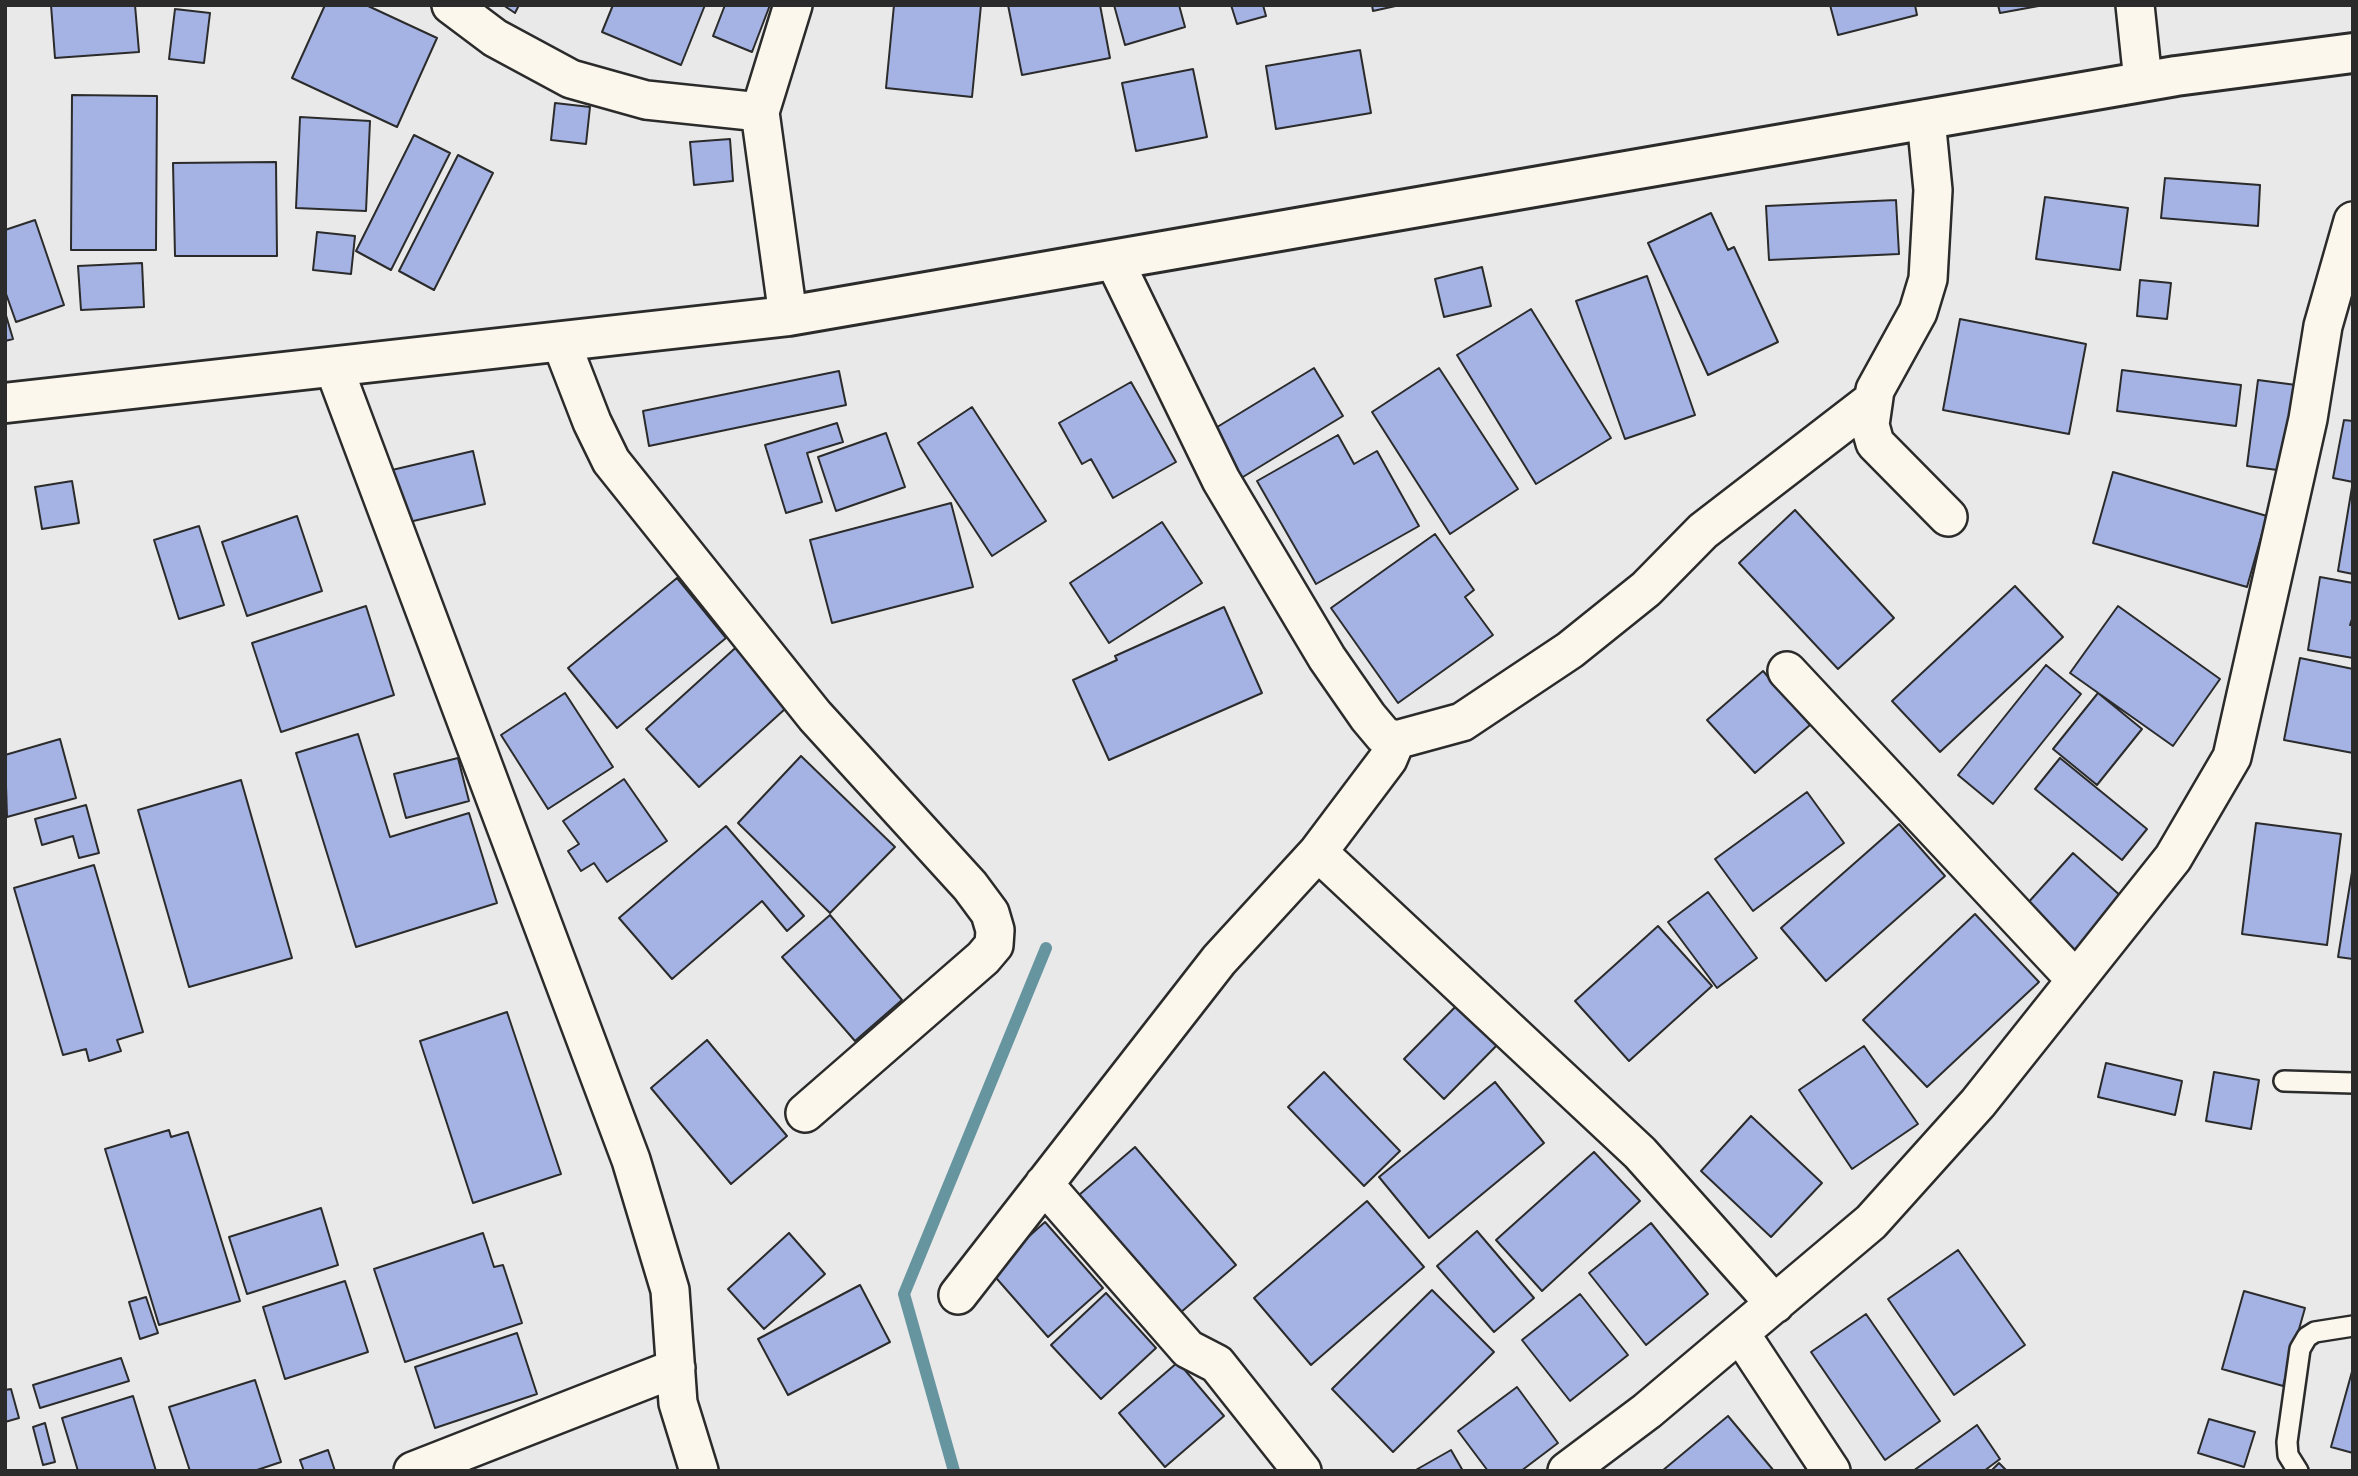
<!DOCTYPE html>
<style>
body{margin:0}
#map{position:relative;width:2358px;height:1476px;overflow:hidden;background:#eae9ea;font-family:"Shantell Sans",sans-serif}
canvas{display:block}
.frame{position:absolute;inset:0;border:7px solid #2b2b2b;pointer-events:none}
</style>
<div id="map">
<canvas width="2358" height="1476"></canvas>
<div class="frame"></div>
</div>
<script>
const c = document.querySelector('canvas').getContext('2d');
c.lineJoin = 'round';
function toPath(rows) {
  const path = new Path2D();
  for (const r of rows) {
    path.moveTo(r[0], r[1]);
    for (let i = 2; i < r.length; i += 2) path.lineTo(r[i], r[i + 1]);
  }
  return path;
}
function strokePath(path, color, width, dash) {
  c.strokeStyle = color;
  c.lineWidth = width;
  c.lineCap = dash ? 'butt' : 'round';
  c.setLineDash(dash || []);
  c.stroke(path);
}
function fill(path, color) {
  c.fillStyle = color;
  c.fill(path, 'evenodd');
}
strokePath(toPath([
 [954,1471,904,1294,1046,948]
]), '#66959f', 12);
const building = toPath([
 [51,5,135,5,139,52,55,58,51,5],
 [325,5,366,5,437,38,397,127,292,78,325,5],
 [503,5,519,5,515,13,503,5],
 [613,5,705,5,681,65,602,32,613,5],
 [725,5,770,5,752,52,713,36,725,5],
 [894,5,981,5,972,97,886,88,894,5],
 [1008,5,1100,5,1110,58,1022,75,1008,5],
 [1114,5,1179,5,1185,27,1125,45,1114,5],
 [1231,5,1263,5,1266,16,1237,24,1231,5],
 [1372,5,1400,5,1373,11,1372,5],
 [1830,5,1915,5,1917,15,1838,35,1830,5],
 [1998,5,2044,5,2000,13,1998,5],
 [175,9,210,13,204,63,169,59,175,9],
 [1360,50,1371,113,1276,129,1266,66,1360,50],
 [1193,69,1207,137,1136,151,1122,83,1193,69],
 [72,95,157,96,156,250,71,250,72,95],
 [555,103,590,107,586,144,551,140,555,103],
 [300,117,370,121,366,211,296,208,300,117],
 [414,135,450,153,391,270,356,251,414,135],
 [730,139,733,181,694,185,690,142,730,139],
 [458,155,493,173,434,290,399,271,458,155],
 [276,162,277,256,175,256,173,163,276,162],
 [2165,178,2260,185,2258,226,2161,218,2165,178],
 [2045,197,2128,208,2120,270,2036,259,2045,197],
 [1896,200,1899,254,1769,260,1766,206,1896,200],
 [1711,213,1728,250,1734,247,1778,342,1708,375,1648,243,1711,213],
 [35,220,64,305,16,322,5,291,5,230,35,220],
 [317,232,355,236,351,274,313,270,317,232],
 [142,263,144,307,81,310,78,266,142,263],
 [1482,267,1491,306,1444,317,1435,279,1482,267],
 [1647,276,1695,415,1625,439,1576,301,1647,276],
 [2140,280,2171,283,2167,319,2137,316,2140,280],
 [1531,309,1611,438,1536,484,1457,355,1531,309],
 [5,312,13,339,5,341,5,312],
 [1960,319,2086,344,2069,434,1943,410,1960,319],
 [1314,368,1343,416,1238,480,1209,432,1314,368],
 [1439,368,1518,489,1450,534,1372,412,1439,368],
 [2122,370,2241,385,2236,426,2117,411,2122,370],
 [839,371,846,405,649,446,643,411,839,371],
 [2258,380,2296,385,2285,471,2247,466,2258,380],
 [1131,382,1176,462,1113,498,1091,459,1082,464,1059,423,1131,382],
 [972,407,1046,521,992,556,918,443,972,407],
 [2344,420,2353,421,2353,482,2333,478,2344,420],
 [837,423,843,442,807,453,822,502,786,513,765,445,837,423],
 [886,433,905,487,836,511,818,457,886,433],
 [1338,435,1354,464,1377,451,1419,526,1316,584,1257,481,1338,435],
 [473,451,485,504,405,523,392,470,473,451],
 [2113,472,2267,516,2247,587,2093,543,2113,472],
 [72,481,79,523,42,529,35,487,72,481],
 [2352,487,2353,487,2353,574,2338,571,2352,487],
 [951,503,973,587,832,623,810,540,951,503],
 [1795,510,1894,618,1838,669,1739,563,1795,510],
 [297,516,322,591,247,616,222,542,297,516],
 [1162,522,1202,583,1109,643,1070,583,1162,522],
 [199,526,224,605,179,619,154,540,199,526],
 [1435,534,1474,590,1465,597,1493,635,1398,703,1331,608,1435,534],
 [2320,577,2353,583,2353,616,2350,625,2353,625,2353,658,2308,650,2320,577],
 [677,578,726,638,617,728,568,668,677,578],
 [2015,586,2063,637,1940,752,1892,701,2015,586],
 [366,606,394,695,281,732,252,643,366,606],
 [2118,606,2220,679,2173,746,2070,673,2118,606],
 [1224,607,1262,693,1109,760,1073,680,1117,660,1115,656,1224,607],
 [743,641,796,699,699,787,646,729,743,641],
 [2300,658,2353,669,2353,753,2284,740,2300,658],
 [2046,665,2081,694,1993,804,1958,775,2046,665],
 [1763,671,1810,725,1755,773,1707,720,1763,671],
 [565,693,613,767,548,809,501,735,565,693],
 [2098,693,2142,729,2097,785,2053,749,2098,693],
 [358,734,390,837,469,813,497,903,356,947,296,753,358,734],
 [60,739,76,798,7,817,5,755,60,739],
 [801,756,895,847,830,913,738,823,801,756],
 [458,758,469,801,406,818,394,774,458,758],
 [2060,758,2147,829,2122,860,2035,789,2060,758],
 [624,779,667,841,607,882,594,863,581,871,568,851,579,844,563,821,624,779],
 [241,780,292,958,189,987,138,810,241,780],
 [1807,792,1844,843,1753,911,1715,859,1807,792],
 [86,805,99,853,79,858,73,836,42,845,35,819,86,805],
 [2256,823,2341,834,2327,945,2242,934,2256,823],
 [1899,824,1945,876,1826,981,1781,928,1899,824],
 [726,826,804,916,787,931,762,901,672,979,619,918,726,826],
 [2073,853,2123,898,2075,950,2026,905,2073,853],
 [94,865,143,1032,117,1040,121,1051,89,1061,86,1049,63,1055,14,888,94,865],
 [2353,866,2353,959,2338,957,2353,866],
 [1708,892,1757,958,1717,988,1668,922,1708,892],
 [1975,914,2039,982,1927,1087,1863,1020,1975,914],
 [830,915,902,1000,855,1041,782,957,830,915],
 [1658,926,1712,986,1629,1061,1575,1001,1658,926],
 [1463,999,1503,1039,1444,1099,1404,1059,1463,999],
 [507,1012,561,1174,473,1203,420,1041,507,1012],
 [707,1040,787,1136,731,1184,651,1088,707,1040],
 [1864,1046,1918,1124,1852,1169,1799,1090,1864,1046],
 [2106,1063,2182,1081,2175,1115,2098,1097,2106,1063],
 [1324,1072,1400,1151,1364,1186,1288,1107,1324,1072],
 [2214,1072,2259,1080,2251,1129,2206,1121,2214,1072],
 [1495,1082,1544,1143,1429,1238,1379,1177,1495,1082],
 [1751,1116,1822,1183,1771,1237,1701,1171,1751,1116],
 [169,1130,171,1137,188,1132,240,1301,159,1325,105,1149,169,1130],
 [1135,1147,1236,1265,1173,1319,1072,1201,1135,1147],
 [1594,1152,1640,1201,1542,1291,1496,1240,1594,1152],
 [1367,1201,1424,1267,1311,1365,1254,1298,1367,1201],
 [321,1208,338,1265,247,1294,229,1237,321,1208],
 [1045,1222,1103,1288,1048,1337,990,1271,1045,1222],
 [1651,1223,1708,1294,1646,1345,1589,1273,1651,1223],
 [1477,1231,1534,1298,1494,1332,1437,1266,1477,1231],
 [483,1233,494,1267,503,1265,522,1323,405,1362,374,1269,483,1233],
 [789,1233,825,1274,764,1329,728,1289,789,1233],
 [1958,1250,2025,1345,1954,1395,1888,1299,1958,1250],
 [345,1281,368,1352,285,1379,263,1307,345,1281],
 [860,1285,890,1342,788,1395,758,1339,860,1285],
 [1432,1290,1494,1352,1393,1452,1332,1389,1432,1290],
 [2244,1291,2305,1308,2283,1386,2222,1369,2244,1291],
 [1106,1293,1156,1348,1101,1399,1051,1345,1106,1293],
 [1580,1294,1628,1355,1570,1401,1522,1340,1580,1294],
 [146,1297,158,1333,140,1339,129,1302,146,1297],
 [1866,1314,1940,1421,1885,1460,1811,1352,1866,1314],
 [517,1333,537,1394,435,1428,415,1367,517,1333],
 [121,1358,129,1381,40,1408,33,1385,121,1358],
 [1178,1362,1224,1416,1165,1467,1119,1413,1178,1362],
 [2353,1368,2353,1453,2331,1447,2353,1368],
 [255,1380,281,1462,254,1471,190,1471,169,1407,255,1380],
 [1517,1387,1558,1443,1521,1471,1488,1471,1458,1431,1517,1387],
 [11,1389,19,1418,5,1422,5,1390,11,1389],
 [133,1396,156,1471,78,1471,62,1418,133,1396],
 [1728,1416,1774,1471,1662,1471,1728,1416],
 [2209,1419,2255,1432,2244,1467,2198,1453,2209,1419],
 [45,1423,55,1462,43,1465,33,1427,45,1423],
 [1977,1425,2000,1459,1984,1471,1913,1471,1977,1425],
 [328,1450,335,1471,304,1471,300,1460,328,1450],
 [1451,1450,1463,1471,1414,1471,1451,1450],
 [1999,1463,2007,1471,1991,1471,1999,1463]
]);
fill(building, '#a4b3e3');
strokePath(building, '#2b2b2b', 2);
const service = toPath([
 [2284,1081,2353,1083],
 [2298,1471,2288,1455,2287,1442,2300,1349,2307,1337,2315,1332,2353,1326]
]);
const minor = toPath([
 [451,5,495,38,571,79,646,100,760,112],
 [2135,5,2143,81],
 [1926,119,1933,190,1928,279,1918,312,1875,390,1870,425,1875,443,1948,517],
 [1114,260,1221,480,1327,658,1368,717,1384,736,1396,740,1462,722,1570,650,1646,589,1703,531,1873,400],
 [788,316,760,112,793,5],
 [561,342,592,422,611,461,815,716,970,886,990,913,995,930,994,945,983,958,805,1113],
 [334,368,631,1160,670,1290,678,1403,699,1471],
 [1787,671,2076,980],
 [1318,852,1640,1153,1775,1304],
 [1044,1184,1188,1349,1217,1364,1302,1471],
 [958,1295,1219,960,1318,852,1388,759,1396,740],
 [1740,1333,1831,1471],
 [413,1471,676,1368],
 [1567,1471,1647,1411,1871,1222,1978,1103,2173,858,2232,757,2308,419,2323,326,2353,221]
]);
const tertiary = toPath([
 [5,403,788,316,2176,76,2353,53]
]);
strokePath(service, '#2b2b2b', 24);
strokePath(minor, '#2b2b2b', 42);
strokePath(tertiary, '#2b2b2b', 44);
strokePath(service, '#fbf7ec', 19);
strokePath(minor, '#fbf7ec', 37);
strokePath(tertiary, '#fbf7ec', 38);
</script>
